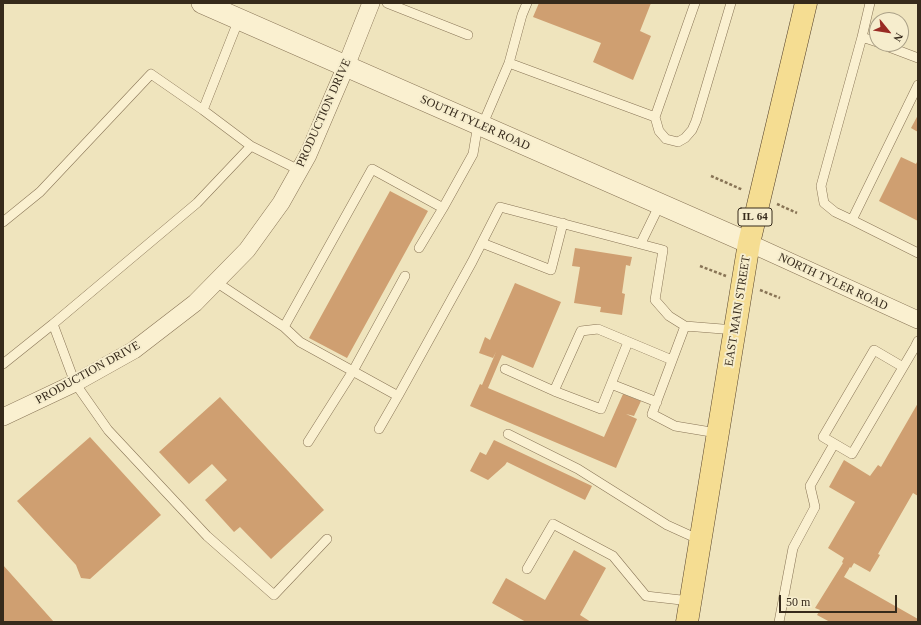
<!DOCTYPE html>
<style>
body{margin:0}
#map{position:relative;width:921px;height:625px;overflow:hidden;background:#efe4bd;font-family:Georgia,serif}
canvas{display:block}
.frame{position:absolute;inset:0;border:4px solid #362a1b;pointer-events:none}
.north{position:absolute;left:869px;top:12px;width:40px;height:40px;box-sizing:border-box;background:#f6edcd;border:1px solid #a99f86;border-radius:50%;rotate:120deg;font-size:11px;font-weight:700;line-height:16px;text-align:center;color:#362a1b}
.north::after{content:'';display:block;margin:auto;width:14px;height:18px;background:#992b24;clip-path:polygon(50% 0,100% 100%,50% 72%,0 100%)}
.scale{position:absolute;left:779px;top:595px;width:118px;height:18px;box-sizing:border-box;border:2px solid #362a1b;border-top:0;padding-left:5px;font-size:12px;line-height:14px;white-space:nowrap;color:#362a1b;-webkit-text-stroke:3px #f6edcd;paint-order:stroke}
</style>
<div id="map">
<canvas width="921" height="625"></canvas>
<div class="frame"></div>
<div class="north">N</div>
<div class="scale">50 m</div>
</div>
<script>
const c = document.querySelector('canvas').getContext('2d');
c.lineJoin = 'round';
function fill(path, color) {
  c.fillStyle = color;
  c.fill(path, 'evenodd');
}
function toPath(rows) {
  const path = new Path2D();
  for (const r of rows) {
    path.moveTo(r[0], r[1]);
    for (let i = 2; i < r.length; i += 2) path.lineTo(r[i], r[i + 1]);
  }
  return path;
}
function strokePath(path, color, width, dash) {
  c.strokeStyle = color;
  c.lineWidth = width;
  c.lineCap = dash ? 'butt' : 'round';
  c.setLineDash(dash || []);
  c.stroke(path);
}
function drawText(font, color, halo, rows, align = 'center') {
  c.font = font + ' Georgia,serif';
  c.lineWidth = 4;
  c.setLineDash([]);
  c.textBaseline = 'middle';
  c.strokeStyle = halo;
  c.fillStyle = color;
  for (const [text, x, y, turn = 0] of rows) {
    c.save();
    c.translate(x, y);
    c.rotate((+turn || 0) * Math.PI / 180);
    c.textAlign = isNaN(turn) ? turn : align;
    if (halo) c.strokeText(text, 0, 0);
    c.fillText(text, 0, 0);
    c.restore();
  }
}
fill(toPath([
 [539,3,651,3,640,31,651,36,633,80,593,62,601,43,533,17],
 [918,115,918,132,911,128],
 [901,157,916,164,918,160,918,221,879,201],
 [390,191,428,211,347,358,309,338],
 [575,248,632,257,630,266,626,265,622,293,625,294,622,315,600,312,601,307,574,303,580,267,572,266],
 [515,283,561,302,533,368,502,355,488,388,604,437,623,394,641,401,634,416,626,414,637,419,616,468,470,406,480,384,482,385,496,352,493,358,479,353,485,337,490,340],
 [220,397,324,510,271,559,240,527,234,532,205,500,227,480,212,464,189,484,159,452],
 [918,403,918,496,913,493,878,554,880,555,870,572,854,563,851,568,850,567,844,577,918,619,918,622,830,622,817,615,820,610,815,608,843,563,842,562,844,558,828,548,855,502,829,487,844,460,870,476,878,465,881,467],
 [90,437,161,515,90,579,81,578,76,565,17,501],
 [494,440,592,486,585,500,507,462,505,465,488,480,470,471,480,452,486,455],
 [574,550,606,568,580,615,591,622,526,622,492,603,506,578,545,600],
 [3,565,54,622,3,622]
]), '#cf9f71');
const service = toPath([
 [387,3,468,35],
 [239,19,203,110,251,146,299,170],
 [862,37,870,3],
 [881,44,918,58],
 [509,63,522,15,527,3],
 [918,85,852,220,918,253],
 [655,117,659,131,666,139,678,142,685,138,692,130,696,121,731,3],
 [478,124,473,154,443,208,372,169,284,327,300,342,398,396,472,262,500,207,663,250,655,300,669,316,685,326,735,330],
 [482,126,509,63,655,117,695,3],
 [251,146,197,203,53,324,75,383,108,430,207,536,274,595,327,539],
 [852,220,835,212,824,203,821,186,862,37,877,42],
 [3,222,40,192,151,74,203,110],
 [482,243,551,270,563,223],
 [641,243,660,204],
 [419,248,443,208],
 [216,282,284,327],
 [685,326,652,414,675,426,717,433],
 [3,364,53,324],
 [903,367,874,350,823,437,852,454,915,347,918,341],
 [505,369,554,391,581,331,598,329,672,360],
 [611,384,657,402],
 [554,391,601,409,628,342],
 [379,429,398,396],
 [508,434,578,469,667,525,700,540],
 [308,442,353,371,405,276],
 [527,569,553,524,613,556,646,596,690,601],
 [779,622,793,548,815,507,810,486,834,444]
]);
const minor = toPath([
 [749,243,918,320],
 [3,417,75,383,134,350,195,303,247,250,281,203,308,155,346,66,371,3]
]);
const tertiary = toPath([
 [202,3,749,243]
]);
const primary = toPath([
 [687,622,749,243,806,3]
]);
strokePath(service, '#887456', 10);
strokePath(minor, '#887456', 18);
strokePath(tertiary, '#887456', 22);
strokePath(primary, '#55412b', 23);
strokePath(toPath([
 [711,176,743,190],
 [777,204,797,213],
 [700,266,726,276],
 [760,290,780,298]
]), '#887456', 2.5, [3, 2]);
strokePath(service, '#faf0d0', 9);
strokePath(minor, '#faf0d0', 17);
strokePath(tertiary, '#faf0d0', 21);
strokePath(primary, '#f5dd92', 22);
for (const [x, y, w] of [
 [755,217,34]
]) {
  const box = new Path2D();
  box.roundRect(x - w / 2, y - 9, w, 18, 3);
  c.fillStyle = '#f6edcd';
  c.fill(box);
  strokePath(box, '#362a1b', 1);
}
drawText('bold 11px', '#362a1b', null, [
 ["IL 64",755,217]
]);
drawText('12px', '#362a1b', '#f6edcd', [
 ["PRODUCTION DRIVE",324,113,-66],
 ["SOUTH TYLER ROAD",475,123,24],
 ["NORTH TYLER ROAD",833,282,25],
 ["EAST MAIN STREET",738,311,-81],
 ["PRODUCTION DRIVE",88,373,-29]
]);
</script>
